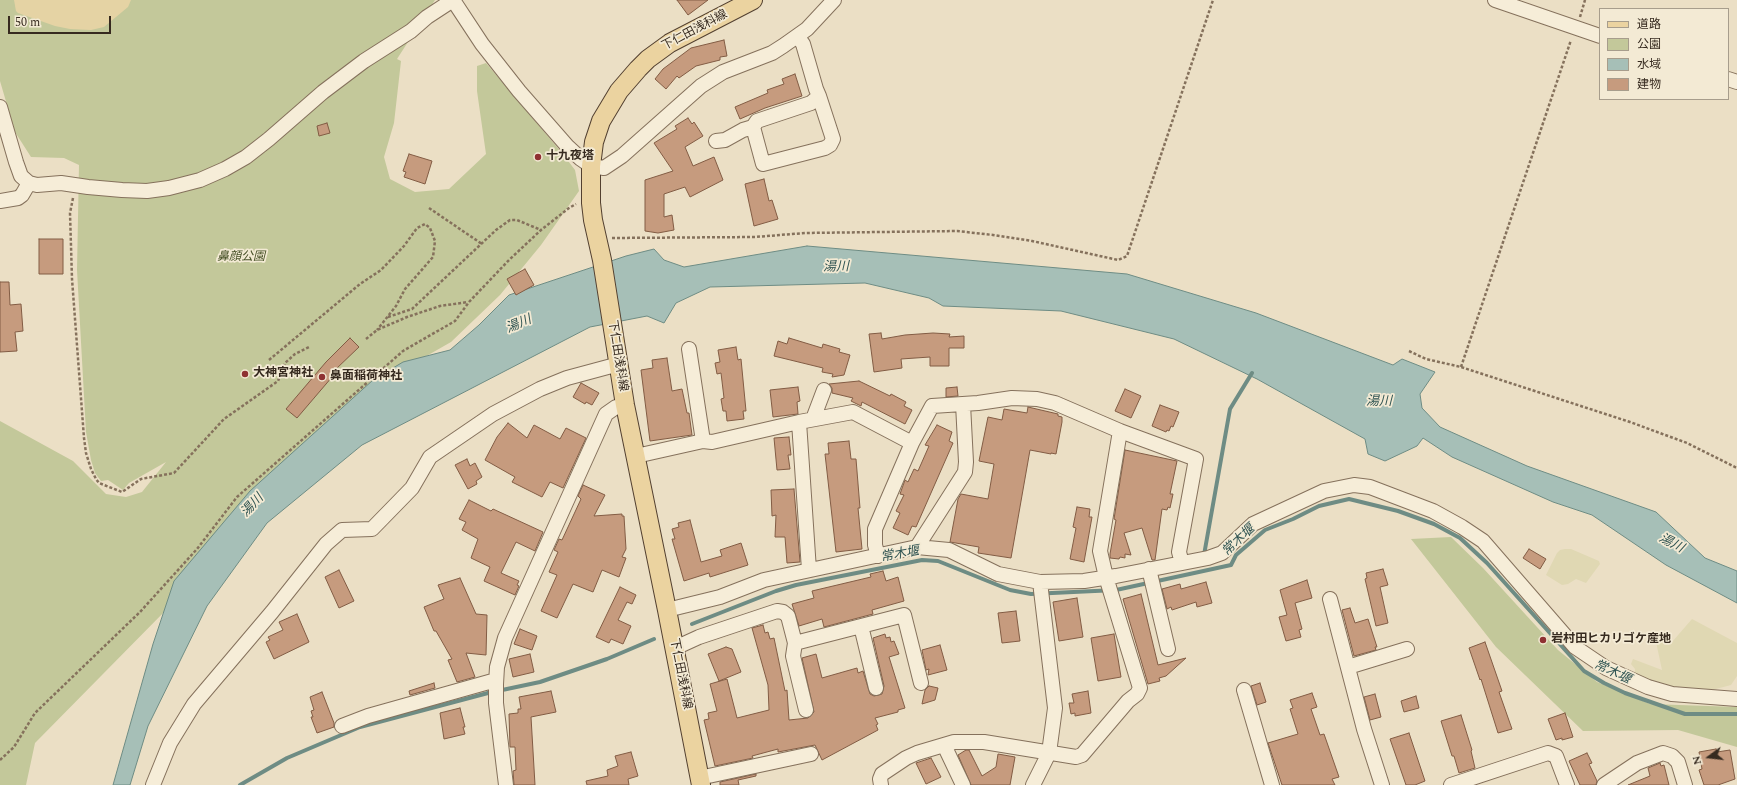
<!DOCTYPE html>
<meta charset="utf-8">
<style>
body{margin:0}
#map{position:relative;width:1737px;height:785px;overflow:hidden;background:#ebdfc5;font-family:Spectral,"Noto Sans JP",serif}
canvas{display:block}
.legend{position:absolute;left:1599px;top:8px;width:130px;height:92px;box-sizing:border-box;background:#f3ead4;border:1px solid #a79d8c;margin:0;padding:5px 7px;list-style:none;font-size:12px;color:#362a1f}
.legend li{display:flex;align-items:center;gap:8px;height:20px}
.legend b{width:20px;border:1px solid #a79d8c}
.north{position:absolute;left:1689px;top:737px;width:40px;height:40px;-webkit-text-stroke:3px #f3ead4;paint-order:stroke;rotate:255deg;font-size:11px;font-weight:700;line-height:16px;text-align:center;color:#362a1f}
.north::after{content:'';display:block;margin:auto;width:14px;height:18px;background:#362a1f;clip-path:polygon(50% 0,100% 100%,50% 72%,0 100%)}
.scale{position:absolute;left:8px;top:16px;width:103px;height:18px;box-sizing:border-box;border:2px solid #362a1f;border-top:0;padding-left:5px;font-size:12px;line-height:14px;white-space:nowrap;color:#362a1f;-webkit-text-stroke:3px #f3ead4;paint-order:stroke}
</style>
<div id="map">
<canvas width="1737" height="785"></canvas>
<ul class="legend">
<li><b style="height:5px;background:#ebd3a0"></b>道路</li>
<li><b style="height:11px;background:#c3c89a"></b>公園</li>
<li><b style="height:11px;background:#a6bfb7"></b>水域</li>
<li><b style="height:11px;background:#c69b7e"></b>建物</li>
</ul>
<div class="north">N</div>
<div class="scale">50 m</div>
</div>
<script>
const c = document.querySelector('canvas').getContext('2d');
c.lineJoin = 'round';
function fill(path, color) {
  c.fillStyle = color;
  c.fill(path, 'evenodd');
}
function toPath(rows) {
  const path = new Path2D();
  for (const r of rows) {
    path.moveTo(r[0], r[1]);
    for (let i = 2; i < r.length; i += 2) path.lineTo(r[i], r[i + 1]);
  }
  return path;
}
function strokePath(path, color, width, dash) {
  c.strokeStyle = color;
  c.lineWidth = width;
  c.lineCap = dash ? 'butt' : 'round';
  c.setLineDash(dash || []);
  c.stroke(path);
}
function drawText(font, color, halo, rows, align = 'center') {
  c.font = font + ' Spectral,"Noto Sans JP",serif';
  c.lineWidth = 3.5;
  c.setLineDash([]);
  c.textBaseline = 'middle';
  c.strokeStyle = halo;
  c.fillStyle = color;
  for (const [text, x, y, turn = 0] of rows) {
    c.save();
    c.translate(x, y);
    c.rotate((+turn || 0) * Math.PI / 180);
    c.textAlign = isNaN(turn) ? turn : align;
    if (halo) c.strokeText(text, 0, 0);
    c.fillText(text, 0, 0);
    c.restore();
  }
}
fill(toPath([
 [1565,549,1571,549,1599,561,1600,564,1586,583,1576,579,1568,584,1562,585,1546,575,1557,553,1560,550],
 [1692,619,1737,643,1737,676,1731,685,1712,690,1687,691,1634,677,1635,669,1631,664,1633,659,1662,670,1655,637,1672,642]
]), '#e0d8b3');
fill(toPath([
 [0,0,435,0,397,59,401,61,394,123,384,157,390,179,415,192,449,189,486,154,477,91,477,66,486,63,562,153,575,170,579,191,541,245,500,295,451,342,374,386,169,607,35,743,26,785,0,785,0,421,73,461,106,494,126,497,142,492,166,462,129,483,123,490,108,480,101,481,95,473,91,460,86,432,77,270,79,165,64,158,31,157,15,132,0,81],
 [1451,537,1483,568,1558,650,1597,682,1650,704,1737,707,1737,747,1678,730,1583,731,1496,647,1411,539]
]), '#c3c89a');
fill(toPath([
 [14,0,131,0,128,7,104,27,91,30,70,29,55,26,18,13,16,11]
]), '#e5d3a4');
const water = toPath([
 [807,246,1127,274,1256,313,1393,365,1402,359,1435,372,1420,394,1422,408,1440,427,1527,466,1656,512,1705,558,1737,571,1737,603,1666,565,1592,515,1553,502,1452,457,1423,438,1417,446,1385,461,1368,454,1365,439,1257,379,1174,339,1061,311,943,306,929,298,865,283,710,287,676,303,664,323,647,316,590,327,362,445,267,523,207,606,148,726,130,785,113,785,153,644,174,581,250,491,373,380,403,362,450,350,479,325,509,295,626,256,654,249,664,260,684,267,807,246]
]);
fill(water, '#a6bfb7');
strokePath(water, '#6e8c84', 1);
strokePath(toPath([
 [1204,555,1230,409,1252,373],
 [692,624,776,591,796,585,922,560,938,561,1010,590,1031,594,1116,590,1231,565,1236,555,1265,530,1293,519,1319,506,1349,499,1398,511,1434,524,1460,538,1487,563,1584,671,1604,683,1625,693,1685,714,1737,714],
 [240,785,287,758,360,727,488,693,540,682,607,659,654,639]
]), '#6e8c84', 4);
const building = toPath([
 [677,0,708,0,688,15,677,0],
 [724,40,727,56,720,57,720,60,696,66,679,78,677,76,666,89,655,79,663,69,691,48,724,40],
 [795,74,802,96,765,108,740,119,735,107,768,93,767,90,784,84,782,79,795,74],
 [688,118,692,124,694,122,703,136,685,147,693,166,714,157,723,180,690,197,685,187,664,194,664,217,672,215,674,230,658,233,645,231,645,180,673,171,654,143,677,129,675,126,688,118],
 [327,123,330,133,319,136,317,126,327,123],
 [409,154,432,161,425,184,404,177,406,172,403,171,409,154],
 [764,179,769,201,772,200,778,219,754,226,745,184,764,179],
 [39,239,63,239,63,274,39,274,39,239],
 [525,269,534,285,516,295,507,279,525,269],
 [0,282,9,282,10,305,21,304,23,331,15,332,17,351,0,352,0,282],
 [881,333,882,339,905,335,933,333,950,334,949,337,964,336,964,348,949,348,949,366,930,366,930,357,901,359,902,368,874,372,869,334,881,333],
 [350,338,359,347,336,369,338,370,297,418,286,409,326,362,350,338],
 [789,338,822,348,823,344,840,349,839,352,850,355,844,375,832,377,833,374,822,372,823,368,774,356,778,341,787,344,789,338],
 [736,347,738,360,741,359,746,411,743,411,744,419,727,421,726,411,723,411,721,399,724,398,721,373,717,374,715,363,720,362,718,350,736,347],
 [667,358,672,391,682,389,687,413,689,413,692,435,650,441,641,370,653,368,652,360,667,358],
 [859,381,890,396,891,394,906,402,904,406,912,410,905,424,862,402,861,406,851,401,853,398,832,393,832,388,829,384,859,381],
 [581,383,599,393,592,405,586,402,585,404,573,397,581,383],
 [798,387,800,401,797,402,798,414,773,417,770,390,798,387],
 [957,387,958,396,946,397,946,388,957,387],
 [1125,389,1141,396,1131,418,1115,411,1125,389],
 [1160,405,1179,412,1173,427,1171,426,1169,431,1167,430,1166,432,1152,426,1160,405],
 [1028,407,1058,414,1058,416,1062,417,1062,422,1056,454,1051,453,1051,454,1030,450,1011,558,978,553,979,547,950,542,958,499,961,494,988,499,994,464,979,461,988,417,1002,420,1004,409,1027,413,1028,407],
 [508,423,527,438,534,425,560,439,566,428,586,438,563,488,550,482,542,497,512,482,515,477,485,460,497,437,508,423],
 [937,425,952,432,949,441,953,443,916,527,912,526,908,535,893,528,900,513,896,511,904,495,900,494,905,480,908,482,914,469,918,471,929,446,925,445,937,425],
 [789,437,791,455,788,455,790,469,777,470,774,438,789,437],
 [849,441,851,459,856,459,860,508,858,508,862,549,836,552,825,454,829,454,828,443,849,441],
 [1125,450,1177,461,1170,494,1173,494,1170,508,1168,507,1167,510,1162,509,1155,560,1152,560,1142,528,1124,533,1131,555,1125,554,1125,558,1120,557,1119,559,1110,558,1110,554,1116,520,1114,519,1125,450],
 [467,459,470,466,475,463,482,477,476,481,477,484,468,489,455,465,467,459],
 [583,485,605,495,594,516,622,514,622,516,624,516,626,549,622,557,626,558,619,577,602,570,593,592,573,584,557,618,541,611,557,575,549,572,558,552,554,550,559,539,562,540,581,499,578,496,583,485],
 [794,489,800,562,787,563,785,537,775,537,776,515,772,516,771,490,794,489],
 [469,500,491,511,493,509,543,532,535,551,516,542,501,573,519,581,517,585,519,586,515,595,484,581,490,567,471,558,478,539,462,530,466,522,459,519,469,500],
 [1077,507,1090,509,1089,517,1092,517,1084,562,1070,559,1076,528,1073,527,1077,507],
 [690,520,701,562,722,556,720,550,741,543,748,565,710,577,709,573,684,581,672,539,675,539,672,529,679,527,678,523,690,520],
 [1529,549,1546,559,1540,569,1523,558,1529,549],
 [1383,569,1388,585,1380,587,1388,623,1376,626,1365,579,1367,578,1366,573,1383,569],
 [339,570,354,601,339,608,325,577,339,570],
 [883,571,886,581,898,577,904,601,872,610,873,614,824,627,822,619,799,626,792,604,814,598,812,591,871,577,870,574,883,571],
 [460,578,476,614,487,615,486,655,466,653,475,677,457,682,448,660,452,659,436,631,434,631,424,607,444,599,438,585,460,578],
 [1307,580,1312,598,1295,603,1302,629,1299,630,1301,637,1286,641,1279,617,1287,615,1280,590,1307,580],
 [1206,582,1212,603,1197,607,1196,602,1172,610,1171,607,1167,609,1162,589,1180,584,1181,589,1206,582],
 [620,587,636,595,632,604,627,602,618,620,631,626,623,644,611,639,609,643,596,637,620,587],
 [1141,594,1158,665,1186,658,1166,676,1159,678,1160,681,1148,684,1123,599,1141,594],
 [1077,598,1083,637,1059,641,1053,602,1077,598],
 [1350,608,1355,623,1368,619,1377,647,1375,647,1376,650,1354,656,1342,610,1350,608],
 [1016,611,1020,641,1002,643,998,613,1016,611],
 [297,614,309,642,274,659,266,642,270,640,268,637,283,630,279,622,297,614],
 [763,625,765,633,768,632,770,639,774,638,785,691,787,690,789,720,808,718,814,712,802,658,816,654,822,678,857,668,858,673,863,671,870,694,874,696,882,694,884,686,873,638,885,634,886,638,890,637,891,642,894,641,899,654,889,657,905,708,898,710,898,712,875,718,878,724,876,725,878,730,822,760,815,745,778,752,778,749,752,756,753,758,715,766,704,720,709,719,708,713,717,711,710,684,727,679,737,718,769,710,768,685,752,628,763,625],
 [520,629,537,636,532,650,514,644,520,629],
 [1114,634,1121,677,1098,681,1091,638,1114,634],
 [1485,642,1502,691,1499,692,1512,729,1498,733,1481,679,1480,680,1469,648,1485,642],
 [940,645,947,670,928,675,929,669,926,670,922,650,940,645],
 [726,647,732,649,741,672,719,681,708,654,726,647],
 [530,654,534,672,513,677,509,659,530,654],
 [434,683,435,688,410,695,409,691,434,683],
 [1260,683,1266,702,1257,705,1251,686,1260,683],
 [929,686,938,688,935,700,922,704,925,690,929,686],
 [551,691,556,712,531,717,535,785,514,785,513,771,516,770,515,747,510,747,509,714,518,713,518,709,521,709,519,697,551,691],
 [1088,691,1091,713,1075,716,1075,713,1071,714,1069,703,1074,703,1072,694,1088,691],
 [322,692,334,723,334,727,317,733,311,717,313,717,311,711,314,710,310,697,322,692],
 [1312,693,1317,707,1311,709,1320,735,1324,734,1339,777,1332,779,1335,785,1282,785,1268,743,1298,734,1290,709,1293,708,1290,700,1312,693],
 [1375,694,1381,717,1370,720,1364,697,1375,694],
 [1416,696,1419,708,1404,712,1401,701,1416,696],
 [460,708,465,727,463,727,465,734,444,739,440,713,460,708],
 [1565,713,1573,737,1562,740,1562,738,1556,740,1548,719,1565,713],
 [1461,715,1472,750,1471,751,1475,768,1459,773,1454,756,1452,756,1441,721,1461,715],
 [1409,733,1425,781,1415,785,1406,785,1390,739,1409,733],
 [1716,749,1717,752,1730,750,1735,779,1718,785,1704,785,1699,770,1702,769,1699,752,1716,749],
 [966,750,969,750,982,776,996,767,998,754,1015,757,1010,785,971,785,958,755,966,750],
 [631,752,638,776,628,779,629,785,587,785,586,781,608,776,607,770,618,766,615,756,631,752],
 [1587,753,1592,763,1589,764,1597,781,1596,785,1580,785,1569,761,1587,753],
 [931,758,941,777,926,784,916,763,931,758],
 [1660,763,1661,766,1664,765,1669,785,1628,785,1650,776,1648,768,1660,763],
 [756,774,756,776,738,780,739,785,720,785,720,782,756,774]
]);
fill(building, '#c69b7e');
strokePath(building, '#825c44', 1);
const minor = toPath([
 [453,0,482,44,519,91,568,147,581,159,591,166,604,168,622,156,701,86,723,72,772,53,783,46,807,29,834,0],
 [1495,0,1600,36],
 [1728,79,1737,82],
 [0,107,16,162,21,176,29,183,37,185,61,183,88,187,122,190,147,191,169,188,200,180,225,169,246,157,269,139,323,92,364,61,411,31,427,17,453,0],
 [753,127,763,164,825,148,830,145,833,139,819,96,816,89,803,44,798,37],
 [716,141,725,140,743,130,753,127,757,121,811,103,819,96],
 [0,201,18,198,22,195,29,183],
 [689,349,703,441],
 [813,419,824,390],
 [799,422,809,570],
 [636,456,703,441,712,442,799,422,853,412,912,443],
 [917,547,965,472,966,462,963,404],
 [878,556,875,545,875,529,912,443,932,406,978,403,1012,398,1037,399,1055,403,1120,431,1196,459,1179,552,1182,563],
 [1149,569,1168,649],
 [1330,599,1364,729,1382,785],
 [667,610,720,597,764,580,917,547,949,550,998,574,1040,582,1084,581,1116,576,1208,558,1222,553,1253,524,1324,491,1354,485,1370,487,1433,511,1462,527,1483,541,1575,647,1606,668,1648,687,1672,694,1737,699],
 [861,626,876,688],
 [795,643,793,656,806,710],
 [675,648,699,637,777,611,783,612,788,616,795,643,904,615,921,683],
 [1348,667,1407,649],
 [1244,690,1272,785],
 [342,726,368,716,496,680],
 [944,745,963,785],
 [699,778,811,754],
 [153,785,170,743,194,704,272,612,326,544,342,530,372,529,412,488,430,457,493,414,540,389,567,378,619,364],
 [506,785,496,703,496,684,497,667,505,638,606,414,616,407,625,405],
 [881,785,880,779,882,774,906,758,917,753,954,742,984,742,1076,757,1082,755,1128,701,1137,694,1140,688,1106,577,1100,551,1120,431],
 [1033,785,1049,753,1055,708,1040,582],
 [1451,785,1548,753,1556,756,1567,785],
 [1604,785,1637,763,1663,753,1672,756,1678,762,1685,785]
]);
const major = toPath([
 [701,785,667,610,625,405,602,260,593,220,591,203,591,166,594,142,601,121,619,91,638,69,648,59,670,43,753,0]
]);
strokePath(minor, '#85715c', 16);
strokePath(major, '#534030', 20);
strokePath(toPath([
 [1580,17,1585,0],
 [73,198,70,213,72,279,84,438,86,453,91,469,96,479,99,483,122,492,141,479,174,473,224,419,278,381,285,363,295,354,309,347],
 [429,208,482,244],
 [612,238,755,237,805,233,957,231,993,235,1032,241,1118,260,1127,256,1213,0],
 [388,317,412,309,496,230,510,220,517,220,541,230],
 [366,339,377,330,407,317,440,306,468,302],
 [1409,351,1426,359,1461,367,1630,422,1687,443,1737,468],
 [269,360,360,284,381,270,404,246,417,228,425,224,430,228,435,241,433,257,405,289,396,306,377,330],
 [1461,367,1571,40],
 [0,760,14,747,35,713,140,612,197,549,237,497,403,351,455,321,469,302,509,260,541,230,569,208,576,204]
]), '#85715c', 2.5, [3, 2]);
strokePath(minor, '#f6edd8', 14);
strokePath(major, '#ebd3a0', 18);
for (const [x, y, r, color] of [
 [538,157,4,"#8f3132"],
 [245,374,4,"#8f3132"],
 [322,377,4,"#8f3132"],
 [1543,640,4,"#8f3132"]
]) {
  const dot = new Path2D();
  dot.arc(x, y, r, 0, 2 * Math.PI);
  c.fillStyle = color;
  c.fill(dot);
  strokePath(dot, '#f3ead4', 1.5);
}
drawText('12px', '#362a1f', '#f3ead4', [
 ["下仁田浅科線",695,31,-28],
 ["下仁田浅科線",617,356,81],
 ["下仁田浅科線",680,674,79]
]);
drawText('bold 12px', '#362a1f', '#f3ead4', [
 ["十九夜塔",546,157],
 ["大神宮神社",253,374],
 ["鼻面稲荷神社",330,377],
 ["岩村田ヒカリゴケ産地",1551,640]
], 'left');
drawText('italic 12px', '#475127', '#f3ead4', [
 ["鼻顔公園",241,258]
]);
drawText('italic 13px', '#305452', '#f3ead4', [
 ["湯川",836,268,-1],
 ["湯川",519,325,-23],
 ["湯川",1379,402],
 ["湯川",253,506,-47],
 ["常木堰",1239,541,-43],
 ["湯川",1671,544,28],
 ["常木堰",900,555,-10],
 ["常木堰",1612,673,25]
]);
</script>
